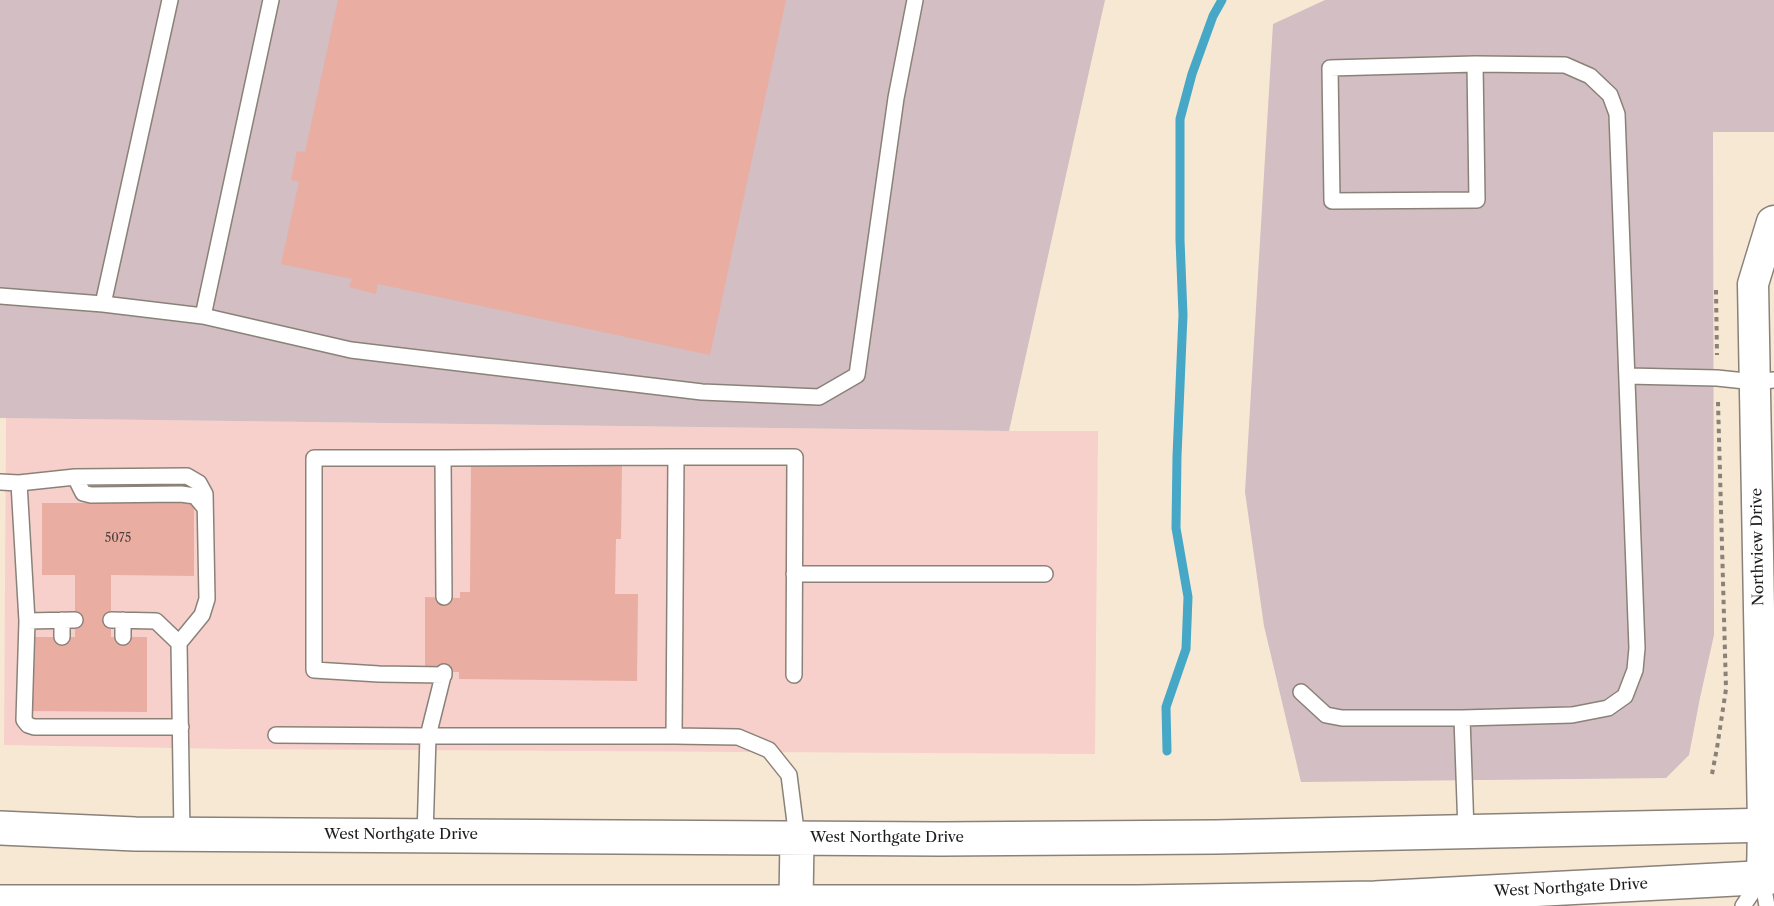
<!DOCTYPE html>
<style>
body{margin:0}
canvas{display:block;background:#f7e8d4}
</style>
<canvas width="1774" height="906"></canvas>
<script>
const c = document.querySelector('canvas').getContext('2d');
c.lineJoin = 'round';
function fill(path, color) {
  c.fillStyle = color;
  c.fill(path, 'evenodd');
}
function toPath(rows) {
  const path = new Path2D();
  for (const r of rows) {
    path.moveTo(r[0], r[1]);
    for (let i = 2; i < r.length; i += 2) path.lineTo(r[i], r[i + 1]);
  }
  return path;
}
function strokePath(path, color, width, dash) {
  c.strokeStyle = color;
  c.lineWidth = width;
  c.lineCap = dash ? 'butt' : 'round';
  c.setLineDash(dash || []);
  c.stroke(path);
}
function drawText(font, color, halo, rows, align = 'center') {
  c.font = font + ' "Libre Caslon Text",serif';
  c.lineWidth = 5;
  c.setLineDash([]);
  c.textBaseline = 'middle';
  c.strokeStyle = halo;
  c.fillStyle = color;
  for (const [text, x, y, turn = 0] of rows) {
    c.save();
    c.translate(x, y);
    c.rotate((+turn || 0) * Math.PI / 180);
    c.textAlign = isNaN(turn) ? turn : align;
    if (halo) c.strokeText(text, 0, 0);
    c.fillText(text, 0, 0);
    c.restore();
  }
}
fill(toPath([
 [6,418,1009,431,1098,431,1095,754,229,749,4,745]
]), '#f7d0cc');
fill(toPath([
 [0,0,1105,0,1009,431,0,418],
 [1325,0,1774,0,1774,132,1713,132,1714,635,1700,698,1689,755,1666,778,1301,782,1264,626,1245,492,1273,24]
]), '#d2bec3');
strokePath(toPath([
 [1167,751,1166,707,1186,649,1188,597,1176,528,1177,456,1183,315,1180,240,1180,119,1192,74,1213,16,1222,0]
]), '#46a8c6', 9);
fill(toPath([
 [338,0,786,0,710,355,378,284,376,294,349,287,352,279,281,264,299,182,291,180,297,151,305,152],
 [471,464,622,466,621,539,616,539,615,594,638,594,637,681,459,679,459,672,425,672,425,597,460,598,460,592,470,592],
 [42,503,194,503,194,576,111,575,111,637,147,637,147,712,29,711,29,637,75,637,75,575,42,575]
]), '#e9ada2');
const service = toPath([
 [0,296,103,304,203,316,351,350,702,392,819,397,857,375,896,98,915,0],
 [103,304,170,0],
 [203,316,271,0],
 [1627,376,1717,378,1755,382,1774,380],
 [676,457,795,457,794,675],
 [443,458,676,457,674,736],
 [75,477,83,493,91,495,181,494,195,496,205,508],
 [0,482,19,483,75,477,187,476,199,483,205,494,207,599,202,615,179,643,182,834],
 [19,483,27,621,24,720,28,725,34,727,181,727],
 [794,574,1045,574],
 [444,597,443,458,314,458,314,670,379,674,444,675],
 [62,620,62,637],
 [111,620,156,621,179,643],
 [123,620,123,637],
 [27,621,75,620],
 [1301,692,1326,715,1342,718,1462,718],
 [276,735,428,736,444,672],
 [1466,831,1462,718,1572,715,1608,708,1625,696,1635,670,1637,648,1617,114,1610,95,1590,76,1565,65,1475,64,1330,68,1332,201,1477,200,1475,64],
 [425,836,428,736,674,736,738,737,769,750,789,775,797,838],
 [1762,878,1767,906],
 [1743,906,1762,878]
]);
const minor = toPath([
 [1762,878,1763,825,1753,284,1772,222,1774,221]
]);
const secondary = toPath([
 [0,828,135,834,941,839,1216,837,1774,825],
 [0,902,1138,902,1375,898,1774,877],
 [796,902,797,838]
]);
strokePath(service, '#8a8278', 18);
strokePath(minor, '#8a8278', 33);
strokePath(secondary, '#8a8278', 36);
strokePath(toPath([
 [1716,290,1717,355],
 [1712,774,1717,748,1726,689,1718,402]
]), '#8a8278', 4, [4.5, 4.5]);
strokePath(service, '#fff', 15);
strokePath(minor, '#fff', 30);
strokePath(secondary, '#fff', 33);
drawText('12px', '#4f403e', null, [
 ["5075",118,539]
]);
drawText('15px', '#1c1c1c', '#fff', [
 ["Northview Drive",1758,547,-91],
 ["West Northgate Drive",401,835],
 ["West Northgate Drive",887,838],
 ["West Northgate Drive",1571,888,-3]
]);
</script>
